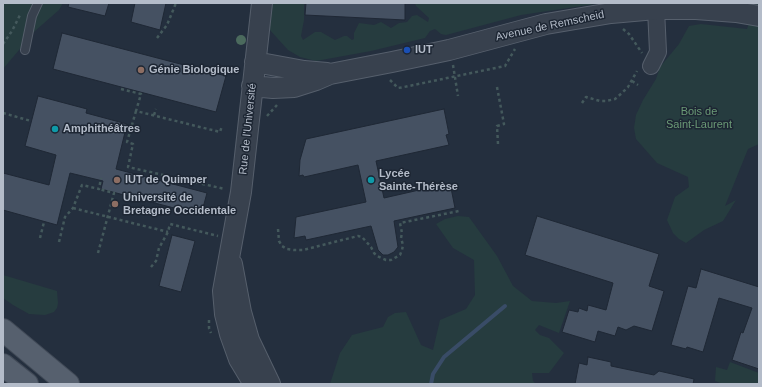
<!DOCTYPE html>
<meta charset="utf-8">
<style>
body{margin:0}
#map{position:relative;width:762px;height:387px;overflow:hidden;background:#242f3e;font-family:Helvetica,sans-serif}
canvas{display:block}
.frame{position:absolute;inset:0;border:4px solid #b4bcc9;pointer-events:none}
</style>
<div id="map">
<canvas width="762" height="387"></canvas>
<div class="frame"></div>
</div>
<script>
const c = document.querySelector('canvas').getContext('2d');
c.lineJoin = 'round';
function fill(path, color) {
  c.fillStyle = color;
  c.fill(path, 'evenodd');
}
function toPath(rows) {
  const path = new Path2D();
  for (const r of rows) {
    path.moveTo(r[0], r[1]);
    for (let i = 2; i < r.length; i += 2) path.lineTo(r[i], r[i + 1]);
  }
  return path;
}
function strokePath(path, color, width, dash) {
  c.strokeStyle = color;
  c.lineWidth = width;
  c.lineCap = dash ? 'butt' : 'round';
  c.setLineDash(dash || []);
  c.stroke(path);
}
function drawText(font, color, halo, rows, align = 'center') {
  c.font = font + ' Helvetica,sans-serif';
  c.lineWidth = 3;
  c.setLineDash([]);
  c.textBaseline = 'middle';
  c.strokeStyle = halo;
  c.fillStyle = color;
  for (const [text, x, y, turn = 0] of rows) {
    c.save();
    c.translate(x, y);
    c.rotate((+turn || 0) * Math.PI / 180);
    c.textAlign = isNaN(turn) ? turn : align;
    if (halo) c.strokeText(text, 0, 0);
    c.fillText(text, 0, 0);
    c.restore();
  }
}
fill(toPath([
 [3,3,63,3,59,10,35,31,3,69],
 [270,3,304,3,304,20,301,36,303,40,315,32,321,32,335,40,344,36,347,36,352,40,354,39,354,33,359,23,374,25,381,22,391,28,399,23,407,22,412,16,417,15,428,22,429,18,416,6,415,3,602,3,521,15,446,35,441,34,435,29,430,31,425,38,371,51,316,61,300,57,288,50,269,29],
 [756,3,759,3,759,144,748,149,725,206,736,200,723,221,704,230,686,243,679,239,673,233,667,220,675,197,689,187,688,177,657,163,636,139,634,128,636,115,643,100,656,79,660,67,679,44,689,26,701,24,747,29],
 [458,216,469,217,497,256,513,286,532,301,556,303,570,301,559,333,539,325,535,330,540,335,549,338,564,353,549,373,532,373,533,381,536,384,330,384,340,353,352,335,383,327,388,317,395,313,406,312,421,345,433,350,440,320,466,309,475,295,474,260,453,248,436,224,445,219],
 [3,275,57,291,58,303,57,308,54,312,45,315,29,314,13,305,3,298],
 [730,362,759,373,759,384,723,384,715,381,716,367,727,370]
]), '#263c3f');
strokePath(toPath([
 [431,384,433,374,444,357,505,306]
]), '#394c67', 4);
const building = toPath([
 [69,3,109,3,105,16,68,7,69,3],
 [135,3,166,3,160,30,131,22,135,3],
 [306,3,405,3,405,20,305,15,306,3],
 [62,33,226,76,216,112,53,69,62,33],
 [38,96,87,109,86,113,127,124,116,169,207,193,201,215,101,189,103,181,70,173,57,225,3,210,3,173,49,185,56,155,25,146,38,96],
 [444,109,449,134,446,135,449,145,376,161,384,198,450,183,455,208,394,221,398,247,394,252,388,255,383,255,378,250,371,226,306,240,305,236,294,238,296,217,366,202,358,165,304,177,303,175,299,176,300,160,306,139,444,109],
 [537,216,659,254,649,286,664,291,652,331,634,326,626,330,618,327,615,336,598,331,595,342,562,332,569,310,578,312,579,308,587,311,588,305,606,310,613,283,525,255,537,216],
 [172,235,195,241,181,292,159,286,172,235],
 [701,269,759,287,759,369,732,360,741,332,743,333,752,308,719,298,703,352,687,347,686,349,671,345,688,286,696,288,701,269],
 [588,357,611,362,611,366,654,375,659,371,694,379,693,384,575,384,579,363,587,365,588,357]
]);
fill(building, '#455162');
strokePath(building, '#1f2835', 1);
const service = toPath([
 [25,50,32,16,38,3]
]);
const minor = toPath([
 [651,66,658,52,656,9]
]);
const tertiary = toPath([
 [255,62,304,71,327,73],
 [252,86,273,88,294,87,316,80,330,74,392,62,449,50,546,24,611,13,656,9,696,9,736,12,759,16],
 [232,264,241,312,249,340,270,384],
 [254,384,239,359,230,334,225,314,223,291,241,192,262,3]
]);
const primary = toPath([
 [3,330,68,384],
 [3,365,27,384]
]);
strokePath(service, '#565f6c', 10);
strokePath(minor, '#565f6c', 18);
strokePath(tertiary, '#565f6c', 22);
strokePath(primary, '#414a57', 24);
strokePath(toPath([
 [623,29,629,34,642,53],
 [157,38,167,25,176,3],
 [3,44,12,31,20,15],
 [453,65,458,96],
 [390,80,398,88,404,87,505,66,515,49],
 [632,81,638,85],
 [497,87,504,124,497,126,498,144],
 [121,89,141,94,136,111,220,132,222,126],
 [582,103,586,97,600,101,606,101,615,99,622,93,628,87,637,71],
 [136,111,127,142,133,144,128,167,225,189],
 [3,113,31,121],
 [154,115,156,109],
 [267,116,277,105],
 [73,208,168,232],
 [278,229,279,241,282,246,287,249,294,250,303,250,358,236,362,237,371,247,374,253,377,256,386,260,391,260,400,255,402,250,403,245,401,238,402,233,400,223,459,211],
 [40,238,44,222],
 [59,242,65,217,73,208,82,185,99,189,101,178],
 [98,253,114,193,99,189],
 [151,267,156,261,159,248,168,232,170,224,218,236],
 [209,320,209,328,211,333]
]), '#44595c', 2.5, [3, 3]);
strokePath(service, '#38414e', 8);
strokePath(minor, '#38414e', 16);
strokePath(tertiary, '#38414e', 20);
strokePath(primary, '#56606e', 22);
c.fillStyle = '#4b6a5d';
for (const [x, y] of [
 [241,40]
]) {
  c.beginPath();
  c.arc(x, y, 5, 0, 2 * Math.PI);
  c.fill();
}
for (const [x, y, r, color] of [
 [407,50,4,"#1a4fb4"],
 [141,70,4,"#8d6e63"],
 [55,129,4,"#0f9aa8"],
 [117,180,4,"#8d6e63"],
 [371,180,4,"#0f9aa8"],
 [115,204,4,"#8d6e63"]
]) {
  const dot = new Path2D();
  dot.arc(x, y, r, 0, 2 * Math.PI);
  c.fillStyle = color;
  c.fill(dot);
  strokePath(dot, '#1d2633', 1.5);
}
drawText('11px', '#b4bcc9', '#1d2633', [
 ["Avenue de Remscheid",550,26,-12],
 ["Rue de l'Université",248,129,-84]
]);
drawText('bold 11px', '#b4bcc9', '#1d2633', [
 ["IUT",415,50],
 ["Génie Biologique",149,70],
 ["Amphithéâtres",63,129],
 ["Lycée",379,174],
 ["Sainte-Thérèse",379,187],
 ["IUT de Quimper",125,180],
 ["Université de",123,198],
 ["Bretagne Occidentale",123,211]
], 'left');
drawText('11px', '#6b9a76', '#1d2633', [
 ["Bois de",699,112],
 ["Saint-Laurent",699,125]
]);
</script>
